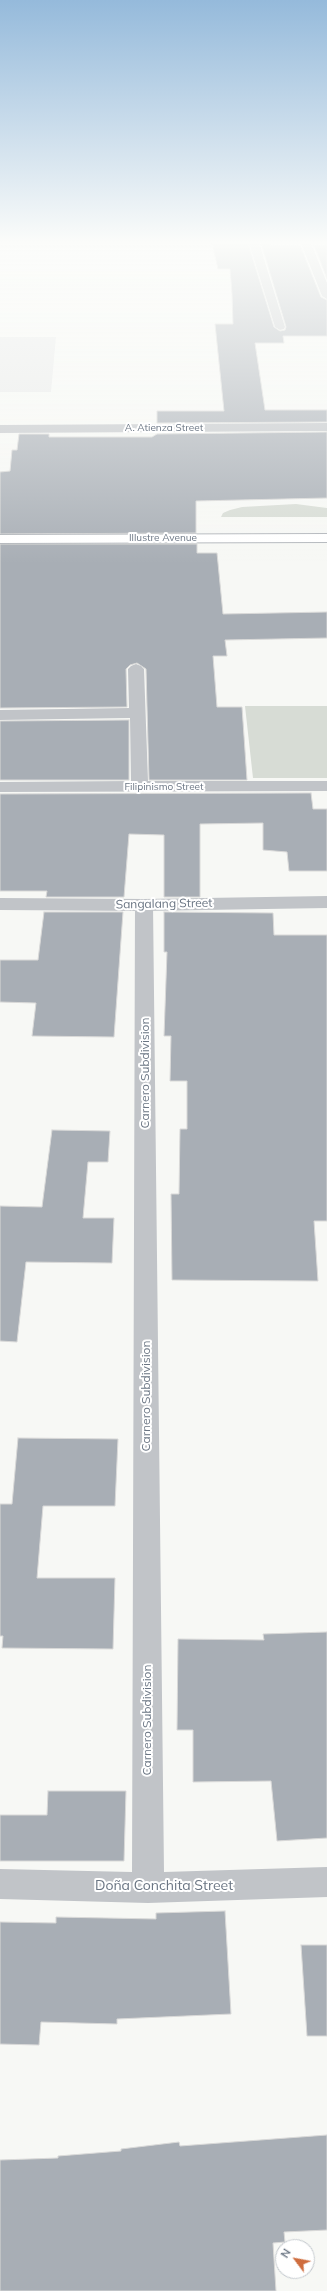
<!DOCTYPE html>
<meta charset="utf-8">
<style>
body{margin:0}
#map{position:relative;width:327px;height:2291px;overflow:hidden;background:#f7f8f5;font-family:Mulish,sans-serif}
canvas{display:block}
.north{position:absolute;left:275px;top:2239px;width:40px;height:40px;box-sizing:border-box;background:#fff;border:1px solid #c3c8cd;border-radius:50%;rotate:302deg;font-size:11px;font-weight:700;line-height:16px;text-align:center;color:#6a7583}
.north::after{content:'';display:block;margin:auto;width:14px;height:18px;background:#cf6d3e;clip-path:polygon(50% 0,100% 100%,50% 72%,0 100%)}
</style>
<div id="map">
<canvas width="327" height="2291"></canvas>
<div class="north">N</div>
</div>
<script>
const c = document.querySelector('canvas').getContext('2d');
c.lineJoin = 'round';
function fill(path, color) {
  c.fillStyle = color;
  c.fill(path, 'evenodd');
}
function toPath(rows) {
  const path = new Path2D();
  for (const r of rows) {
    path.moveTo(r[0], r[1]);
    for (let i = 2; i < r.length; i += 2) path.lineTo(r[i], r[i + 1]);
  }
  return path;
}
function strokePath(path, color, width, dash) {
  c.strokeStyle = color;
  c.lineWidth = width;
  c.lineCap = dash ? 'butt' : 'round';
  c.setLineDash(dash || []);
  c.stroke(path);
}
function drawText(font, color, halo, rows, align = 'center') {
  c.font = font + ' Mulish,sans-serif';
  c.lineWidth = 4;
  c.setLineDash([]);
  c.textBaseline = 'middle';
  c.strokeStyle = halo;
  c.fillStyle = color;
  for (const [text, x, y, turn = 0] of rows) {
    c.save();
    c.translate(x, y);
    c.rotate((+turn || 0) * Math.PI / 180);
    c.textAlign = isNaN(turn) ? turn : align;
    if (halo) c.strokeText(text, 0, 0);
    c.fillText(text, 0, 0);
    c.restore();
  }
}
fill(toPath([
 [0,337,56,337,51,392,0,392]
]), '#e8e9e9');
fill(toPath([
 [296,504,327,508,327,517,221,517,223,513,230,510,242,507],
 [245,706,327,706,327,778,253,778]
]), '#d7dcd5');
const building = toPath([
 [212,243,248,243,274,327,280,331,285,330,286,327,261,243,270,243,270,245,300,245,321,297,327,300,327,336,283,336,284,343,255,343,265,410,327,410,327,422,157,423,157,411,224,411,215,324,233,324,232,294,230,269,218,269,212,243],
 [314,245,327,245,327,279,314,245],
 [327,432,327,498,196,501,196,533,0,534,0,472,10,471,12,450,17,450,19,434,49,434,49,437,152,437,157,434,327,432],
 [0,544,197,544,197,553,217,553,223,614,327,612,327,638,225,640,227,656,213,656,217,707,242,707,247,780,149,780,146,669,137,663,130,665,126,669,127,707,0,708,0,544],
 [129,720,129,780,0,780,0,721,129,720],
 [311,793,313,809,327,809,327,871,289,871,287,852,263,850,263,823,200,824,200,897,164,897,164,835,129,834,124,897,46,897,47,891,0,891,0,794,311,793],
 [44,912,123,912,114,1037,32,1036,36,1003,0,1002,0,960,38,960,44,912],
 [164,912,273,913,274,935,327,935,327,1221,314,1221,318,1281,172,1280,171,1194,179,1194,180,1129,187,1129,187,1081,170,1081,171,1036,164,1036,167,952,164,952,164,912],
 [52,1130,110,1131,108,1162,88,1162,83,1218,114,1218,112,1263,26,1262,17,1342,0,1341,0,1206,42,1207,52,1130],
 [18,1438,118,1439,115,1506,43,1506,37,1578,115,1578,113,1649,2,1648,3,1636,0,1636,0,1504,12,1504,18,1438],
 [327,1632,327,1838,277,1841,271,1781,193,1782,193,1730,177,1730,178,1639,264,1640,263,1634,327,1632],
 [48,1791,126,1791,124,1861,0,1861,0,1815,47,1815,48,1791],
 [225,1911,231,2014,117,2019,117,2024,41,2022,39,2045,0,2044,0,1922,56,1923,56,1917,156,1919,156,1913,225,1911],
 [301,1945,327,1945,327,2036,307,2036,301,1945],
 [327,2135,327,2230,284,2232,285,2242,273,2243,276,2291,0,2291,0,2160,58,2158,58,2156,121,2151,121,2149,179,2142,180,2146,327,2135]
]);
fill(building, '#a8aeb5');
strokePath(building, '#d9d9d8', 1);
const secondary = toPath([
 [327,534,327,542,0,543,0,535,327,534]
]);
strokePath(secondary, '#b2b6bb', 2);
fill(toPath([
 [249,243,259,243,285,327,284,329,280,330,275,327,249,243],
 [301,243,311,243,327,283,327,299,322,296,301,243],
 [327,423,327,431,0,433,0,425,327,423],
 [136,664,141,666,144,669,148,781,327,781,327,791,0,792,0,782,131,781,130,718,0,720,0,710,129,708,128,669,131,666,136,664],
 [144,899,151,901,153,905,164,1872,327,1867,327,1897,148,1903,0,1899,0,1869,132,1872,135,905,137,901,144,899]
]), '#c1c4c8');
fill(toPath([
 [327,896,327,908,144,911,0,910,0,898,144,899,327,896]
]), '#c1c4c8');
fill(secondary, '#fff');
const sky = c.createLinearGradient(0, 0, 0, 564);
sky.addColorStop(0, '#95badb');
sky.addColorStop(0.43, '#fbfcfa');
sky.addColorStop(1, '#fbfcfa00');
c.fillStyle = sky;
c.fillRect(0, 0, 327, 564);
drawText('10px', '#6a7583', '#fff', [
 ["A. Atienza Street",164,428],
 ["Illustre Avenue",163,538],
 ["Filipinismo Street",164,787]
]);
drawText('12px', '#6a7583', '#fff', [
 ["Sangalang Street",164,904,-1],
 ["Carnero Subdivision",145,1073,-90],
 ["Carnero Subdivision",146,1396,-90],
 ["Carnero Subdivision",147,1720,-90]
]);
drawText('14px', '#6a7583', '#fff', [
 ["Doña Conchita Street",164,1886]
]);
</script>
